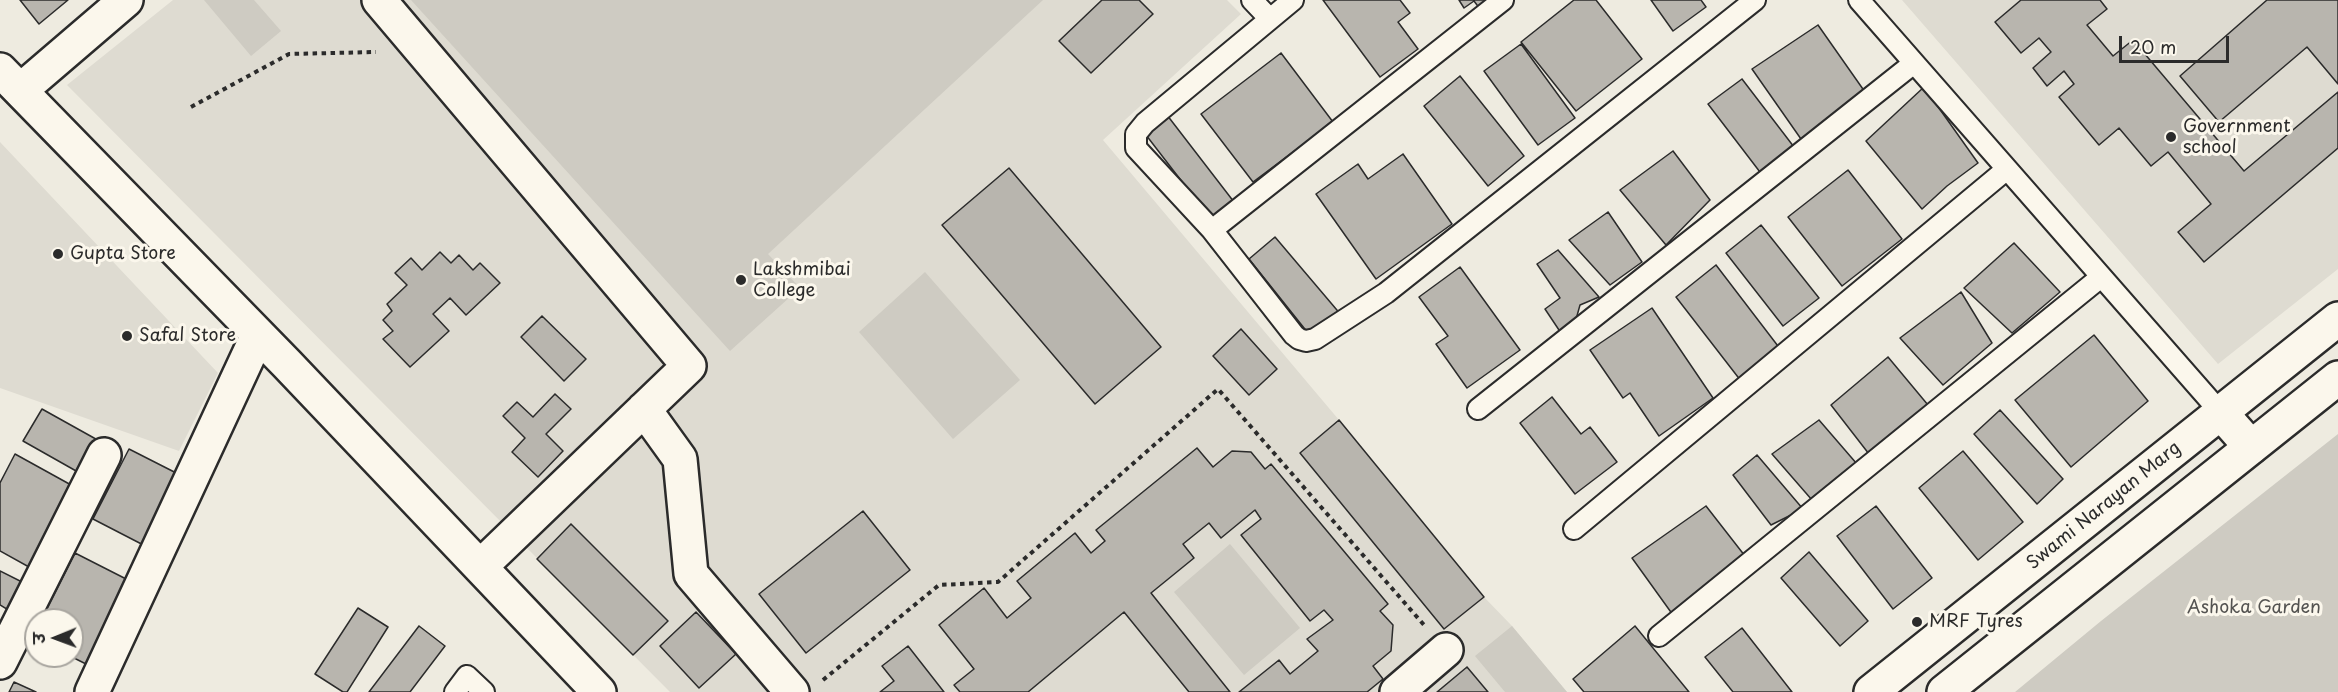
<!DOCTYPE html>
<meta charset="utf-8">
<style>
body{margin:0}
#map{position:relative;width:2338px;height:692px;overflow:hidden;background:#eeebe0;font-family:"Playpen Sans","Playpen Sans Deva",sans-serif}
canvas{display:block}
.north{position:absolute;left:24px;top:608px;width:60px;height:60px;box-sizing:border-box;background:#fbf7ec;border:2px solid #a8a59f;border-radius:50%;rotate:269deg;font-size:16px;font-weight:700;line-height:24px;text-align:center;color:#2b2b2b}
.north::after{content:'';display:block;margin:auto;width:21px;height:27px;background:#2b2b2b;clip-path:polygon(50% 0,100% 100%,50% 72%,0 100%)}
.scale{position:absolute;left:2119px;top:36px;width:110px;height:27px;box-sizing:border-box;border:3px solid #2b2b2b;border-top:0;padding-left:8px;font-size:18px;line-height:21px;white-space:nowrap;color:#2b2b2b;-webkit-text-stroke:4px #fbf7ec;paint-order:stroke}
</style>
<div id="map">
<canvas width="2338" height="692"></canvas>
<div class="north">उ</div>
<div class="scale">20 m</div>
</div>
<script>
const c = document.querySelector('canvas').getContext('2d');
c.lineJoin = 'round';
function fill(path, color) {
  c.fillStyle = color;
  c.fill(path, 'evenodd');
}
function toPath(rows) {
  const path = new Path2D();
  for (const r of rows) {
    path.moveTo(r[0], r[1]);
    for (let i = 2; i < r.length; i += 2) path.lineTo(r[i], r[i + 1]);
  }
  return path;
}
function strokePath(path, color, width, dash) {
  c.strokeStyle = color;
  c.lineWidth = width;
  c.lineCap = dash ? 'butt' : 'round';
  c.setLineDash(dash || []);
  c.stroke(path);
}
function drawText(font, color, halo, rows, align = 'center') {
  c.font = font + ' "Playpen Sans",sans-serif';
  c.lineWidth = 6;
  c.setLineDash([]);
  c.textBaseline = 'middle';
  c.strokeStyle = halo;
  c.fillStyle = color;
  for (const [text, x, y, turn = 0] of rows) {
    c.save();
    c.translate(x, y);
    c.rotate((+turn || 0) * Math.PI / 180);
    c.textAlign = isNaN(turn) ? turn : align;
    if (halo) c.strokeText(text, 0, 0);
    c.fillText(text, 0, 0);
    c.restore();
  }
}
fill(toPath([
 [173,0,1227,0,1241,14,1103,140,1339,420,1484,597,1512,626,1567,692,670,692,67,85],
 [1902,0,2338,0,2338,269,2218,364],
 [0,142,218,373,179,451,0,388]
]), '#dedbd1');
fill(toPath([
 [204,0,254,0,281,31,251,56],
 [411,0,1043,0,768,254,800,288,730,351],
 [925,272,1020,380,953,439,859,332],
 [2338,434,2338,692,2015,692,2101,621],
 [1230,544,1300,628,1244,675,1174,592],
 [1512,626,1567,692,1505,692,1475,656]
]), '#cecbc2');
const building = toPath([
 [20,0,68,0,39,24,20,0],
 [1102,0,1139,0,1153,14,1091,73,1059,41,1102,0],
 [1323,0,1400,0,1410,13,1398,22,1418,49,1380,77,1323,0],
 [1459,0,1491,0,1480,9,1474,1,1464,8,1459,0],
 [1574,0,1596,0,1642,59,1576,111,1521,42,1574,0],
 [1651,0,1701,0,1706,7,1673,31,1651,0],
 [2021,0,2100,0,2107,9,2087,25,2113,56,2133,40,2244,171,2338,92,2338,148,2204,262,2178,232,2211,204,2168,152,2151,166,2119,128,2099,145,2059,97,2074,84,2064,71,2047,86,2033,68,2051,52,2039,38,2021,53,1995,22,2021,0],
 [2267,0,2338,0,2338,84,2307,47,2219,122,2180,76,2267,0],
 [1818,25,1865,92,1801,139,1752,69,1818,25],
 [1521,44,1575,118,1538,145,1484,71,1521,44],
 [1281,53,1333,122,1253,182,1201,114,1281,53],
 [1460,76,1524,156,1488,186,1424,106,1460,76],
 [1742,79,1794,147,1763,176,1708,104,1742,79],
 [1924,87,1978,163,1947,186,1922,209,1866,141,1924,87],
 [1167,115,1234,202,1213,222,1146,135,1167,115],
 [1673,151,1710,200,1666,245,1620,190,1673,151],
 [1403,154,1452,224,1376,279,1316,194,1358,164,1368,179,1403,154],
 [1009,168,1161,347,1095,404,942,225,1009,168],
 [1848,170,1902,239,1842,286,1788,217,1848,170],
 [1608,212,1642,262,1610,285,1569,240,1608,212],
 [1761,225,1819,298,1783,326,1726,253,1761,225],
 [1275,237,1342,316,1312,338,1249,259,1275,237],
 [2014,243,2060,292,2012,333,1964,288,2014,243],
 [1558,250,1599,297,1580,305,1575,323,1561,333,1545,309,1560,298,1537,264,1558,250],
 [440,252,451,263,459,255,473,270,480,263,500,283,466,315,450,298,433,314,449,331,410,367,383,339,393,331,383,320,392,311,387,304,407,285,395,273,411,258,422,270,440,252],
 [1716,265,1781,350,1741,381,1676,297,1716,265],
 [1460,267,1520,350,1467,388,1436,344,1448,336,1419,297,1460,267],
 [1961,292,1992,343,1943,385,1900,338,1961,292],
 [1652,308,1713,398,1659,436,1630,393,1623,398,1590,350,1652,308],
 [542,316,586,359,564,381,521,337,542,316],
 [1241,329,1277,369,1249,395,1213,356,1241,329],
 [2094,335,2148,401,2071,467,2015,400,2094,335],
 [1888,357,1928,405,1869,454,1831,405,1888,357],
 [555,394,571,409,546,434,563,451,538,477,512,452,525,438,503,416,517,402,533,417,555,394],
 [1552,397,1581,434,1590,427,1617,462,1575,494,1520,423,1552,397],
 [42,409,103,443,85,476,23,441,42,409],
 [2000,410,2063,479,2037,504,1974,434,2000,410],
 [1339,420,1484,597,1444,629,1300,453,1339,420],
 [1819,420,1857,464,1812,500,1772,454,1819,420],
 [1197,448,1213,467,1232,451,1251,452,1265,469,1271,464,1388,604,1380,611,1393,625,1391,651,1373,666,1383,679,1367,692,1239,692,1279,660,1290,674,1318,651,1307,639,1333,620,1324,610,1310,621,1241,535,1261,519,1255,510,1221,538,1209,523,1183,544,1194,558,1151,593,1230,692,1189,692,1124,612,1028,692,960,692,954,685,974,669,939,625,984,588,1007,618,1031,598,1017,581,1075,533,1091,553,1105,541,1096,530,1197,448],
 [129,449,190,480,155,551,93,519,129,449],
 [1963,451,2023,522,1978,560,1919,488,1963,451],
 [15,454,82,491,38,572,0,551,0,483,15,454],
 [1757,455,1803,509,1771,525,1733,475,1757,455],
 [1706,506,1745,556,1673,615,1632,558,1706,506],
 [1876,506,1932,578,1893,609,1837,536,1876,506],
 [863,511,910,570,806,653,759,594,863,511],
 [571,524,668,621,633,655,537,559,571,524],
 [1809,552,1868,621,1840,646,1781,578,1809,552],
 [75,553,134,583,92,667,70,656,72,620,41,620,75,553],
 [0,571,24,583,10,611,0,605,0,571],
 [358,608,388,627,347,692,343,692,315,674,358,608],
 [696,612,736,654,699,688,660,646,696,612],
 [419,626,445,646,410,692,369,692,419,626],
 [1635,626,1689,692,1584,692,1573,679,1635,626],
 [1742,628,1792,692,1733,692,1705,657,1742,628],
 [908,646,944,692,880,692,894,681,882,666,908,646],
 [1467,667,1488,692,1437,692,1467,667],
 [14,682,36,692,9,692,14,682]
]);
fill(building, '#b8b5ae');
strokePath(building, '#2b2b2b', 1.5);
const lane = toPath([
 [1252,0,1270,19],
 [1293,0,1145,123,1136,134,1136,148,1212,230,1294,335,1299,339,1306,341,1315,339,1386,293,1755,0],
 [1859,0,2221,413],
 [1212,230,1503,0],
 [1478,409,1914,63],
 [1574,529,2007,169],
 [1659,636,2101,277],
 [455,692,467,676,484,692]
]);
const street = toPath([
 [379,0,689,366,481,566],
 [0,70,287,364,599,692],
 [21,90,126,0],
 [644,409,680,459,691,574,792,692],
 [2221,413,2251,447],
 [0,662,104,455],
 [92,692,258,335],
 [1397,692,1446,650]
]);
const secondary = toPath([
 [1871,692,2338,319],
 [1944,692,2338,378]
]);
strokePath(lane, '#2b2b2b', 24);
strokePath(street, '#2b2b2b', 38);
strokePath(secondary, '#2b2b2b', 38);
strokePath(toPath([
 [191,107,289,54,376,52],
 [823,680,939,585,998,582,1218,389,1424,625]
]), '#2b2b2b', 4, [4.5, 4.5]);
strokePath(lane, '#fbf7ec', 20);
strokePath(street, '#fbf7ec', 33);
strokePath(secondary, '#fbf7ec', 33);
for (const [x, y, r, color] of [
 [2171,137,6,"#2b2b2b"],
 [58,254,6,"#2b2b2b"],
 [741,280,6,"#2b2b2b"],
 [127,336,6,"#2b2b2b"],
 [1917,622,6,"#2b2b2b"]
]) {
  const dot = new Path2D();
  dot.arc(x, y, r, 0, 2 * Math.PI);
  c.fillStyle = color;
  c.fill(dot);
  strokePath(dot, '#fbf7ec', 2);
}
drawText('18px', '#2b2b2b', '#fbf7ec', [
 ["Government",2183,127],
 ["school",2183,148],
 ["Gupta Store",70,254],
 ["Lakshmibai",753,270],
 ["College",753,291],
 ["Safal Store",139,336],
 ["MRF Tyres",1929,622]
], 'left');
drawText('18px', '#2b2b2b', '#fbf7ec', [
 ["Swami Narayan Marg",2104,506,-39]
]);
drawText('18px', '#545351', '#fbf7ec', [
 ["Ashoka Garden",2254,608]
]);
</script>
